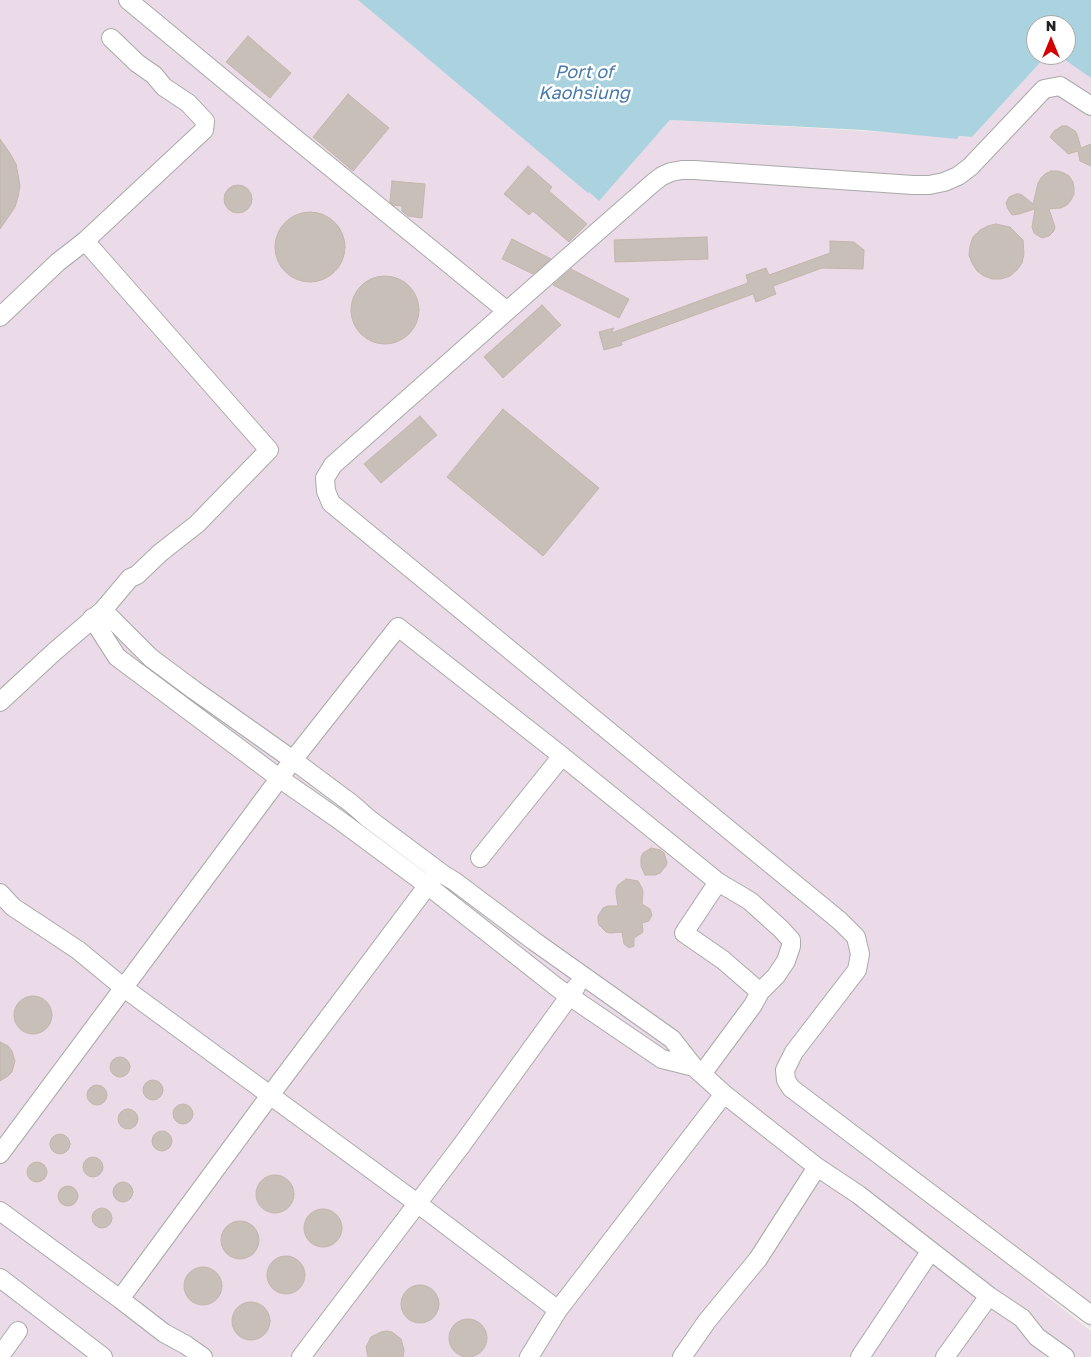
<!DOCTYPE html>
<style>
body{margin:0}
#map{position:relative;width:1091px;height:1357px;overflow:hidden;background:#f2efe9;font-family:"Golos Text",sans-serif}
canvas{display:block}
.north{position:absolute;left:1026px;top:15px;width:50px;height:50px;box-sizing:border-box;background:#fff;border:1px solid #a7a7a7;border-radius:50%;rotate:0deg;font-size:14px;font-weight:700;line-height:20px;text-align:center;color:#222}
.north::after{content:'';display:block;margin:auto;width:18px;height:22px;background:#d40000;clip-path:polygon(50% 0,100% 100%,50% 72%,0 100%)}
</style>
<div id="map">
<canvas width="1091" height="1357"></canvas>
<div class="north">N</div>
</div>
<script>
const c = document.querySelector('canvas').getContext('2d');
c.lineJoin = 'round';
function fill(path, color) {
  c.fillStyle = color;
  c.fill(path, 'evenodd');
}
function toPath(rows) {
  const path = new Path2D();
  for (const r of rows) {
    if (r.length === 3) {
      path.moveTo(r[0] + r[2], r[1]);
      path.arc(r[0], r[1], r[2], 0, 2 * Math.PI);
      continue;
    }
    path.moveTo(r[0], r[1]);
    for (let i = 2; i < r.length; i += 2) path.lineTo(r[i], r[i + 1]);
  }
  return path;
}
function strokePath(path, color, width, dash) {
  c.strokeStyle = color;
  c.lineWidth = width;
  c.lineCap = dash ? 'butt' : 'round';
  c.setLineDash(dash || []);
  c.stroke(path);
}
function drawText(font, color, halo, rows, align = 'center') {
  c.font = font + ' "Golos Text",sans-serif';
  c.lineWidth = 5;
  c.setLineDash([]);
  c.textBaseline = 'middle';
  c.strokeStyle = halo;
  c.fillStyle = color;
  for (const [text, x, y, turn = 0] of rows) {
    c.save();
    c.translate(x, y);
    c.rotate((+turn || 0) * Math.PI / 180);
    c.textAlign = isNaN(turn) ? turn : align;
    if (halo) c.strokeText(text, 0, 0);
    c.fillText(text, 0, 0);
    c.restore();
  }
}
fill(toPath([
 [0,0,359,0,599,200,670,120,972,137,1047,55,1066,55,1091,6,1091,1328,1026,1280,1091,1331,1091,1357,0,1357]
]), '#ebdbe8');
fill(toPath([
 [358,0,1091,0,1091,78,1058,55,1066,55,1066,25,1036,25,1036,55,1047,55,972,137,959,136,957,139,864,130,670,120,599,201,589,192,588,193]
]), '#aad3df');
const building = toPath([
 [248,36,291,73,270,98,226,62,248,36],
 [348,94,389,128,353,171,313,137,348,94],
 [1062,126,1067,126,1075,131,1077,134,1081,148,1091,144,1091,166,1080,161,1078,151,1068,154,1050,137,1054,131,1062,126],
 [0,139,11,155,16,164,20,186,18,197,15,207,0,229,0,139],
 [528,166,552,187,549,191,587,224,569,242,533,211,529,215,504,194,528,166],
 [1051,171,1058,171,1064,173,1069,176,1073,182,1074,188,1074,194,1071,200,1067,205,1061,208,1049,209,1055,227,1054,231,1049,236,1042,238,1034,233,1032,227,1035,209,1019,214,1012,215,1008,209,1006,203,1009,197,1016,194,1019,194,1022,195,1033,204,1038,183,1041,178,1045,174,1051,171],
 [392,181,425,184,422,218,408,216,402,211,402,206,393,205,390,202,392,181],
 [238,199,14],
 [310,247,35],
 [996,224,1010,227,1023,240,1024,254,1022,263,1017,270,1010,276,1001,279,992,279,984,276,977,271,972,263,969,255,970,246,973,237,980,230,988,226,996,224],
 [707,237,708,259,615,262,614,240,707,237],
 [512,239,551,259,533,274,502,259,512,239],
 [830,241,854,242,864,250,863,269,822,268,773,286,776,294,756,302,753,294,621,342,622,345,604,350,599,332,614,328,611,333,748,283,746,275,766,268,769,275,830,253,830,241],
 [571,269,629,299,619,318,553,285,571,269],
 [385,310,34],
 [542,305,561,325,503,378,484,357,542,305],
 [503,409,599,488,543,556,447,477,503,409],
 [420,416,437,435,381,483,364,464,420,416],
 [651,848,660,850,664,853,667,862,666,866,660,873,655,875,645,875,641,866,641,857,643,853,651,848],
 [626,879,638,881,642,888,643,892,642,904,650,909,652,915,649,921,642,923,643,931,642,933,634,938,634,946,629,948,624,944,622,932,610,933,606,932,599,925,598,921,598,916,603,908,608,906,618,906,616,894,616,889,618,885,626,879],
 [33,1015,19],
 [0,1042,8,1046,12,1051,15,1061,12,1072,8,1076,0,1081,0,1042],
 [120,1067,10],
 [153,1090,10],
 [97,1095,10],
 [183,1114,10],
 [128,1119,10],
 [162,1141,10],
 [60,1144,10],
 [93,1167,10],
 [37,1172,10],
 [275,1194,19],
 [123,1192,10],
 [68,1196,10],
 [102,1218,10],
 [323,1228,19],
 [240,1240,19],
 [286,1275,19],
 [203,1286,19],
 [420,1304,19],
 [251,1321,19],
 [468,1338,19],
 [387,1331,392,1332,401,1339,404,1350,403,1357,368,1357,366,1347,371,1337,381,1332,387,1331]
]);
fill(building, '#c7bfb8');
strokePath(building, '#c4b6ab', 1);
const minor = toPath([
 [128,0,286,131,507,311,654,182,662,176,671,172,682,170,694,170,913,185,929,185,944,182,958,176,970,167,1044,89,1060,86,1091,106],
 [507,311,333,465,325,478,326,491,331,503,840,921,856,937,860,954,857,970,794,1052,785,1070,786,1080,791,1088,1091,1315],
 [0,317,58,262,85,241,204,130,205,121,188,103,164,87,154,75,137,63,111,38],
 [92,618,117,657,279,778,338,819,427,885,559,989,662,1059,694,1067,672,1039,534,941,454,881,444,875,369,819,352,804,293,760,194,690,151,658,103,610],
 [0,702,54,652,103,610,130,578,137,575,160,553,197,524,269,450,85,241],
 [480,858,562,756],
 [718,882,684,933,723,960,760,992],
 [0,893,13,907,78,950,124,988,417,1203,558,1310],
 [694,1067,724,1094,817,1167,859,1195,989,1296,1022,1318,1037,1337,1065,1357],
 [0,1154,293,760,398,627,562,756,718,882,750,901,781,929,791,940,791,946,786,961,776,976,760,992,753,1005,702,1074],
 [0,1211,120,1299,164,1333,186,1345,203,1357],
 [0,1278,103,1357],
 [120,1299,271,1094,434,877],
 [0,1356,18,1331],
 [301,1357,461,1146,576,987],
 [529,1357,558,1310,724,1094],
 [682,1357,707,1321,758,1259,817,1167],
 [860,1357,930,1252],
 [945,1357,989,1296]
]);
strokePath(minor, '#a9a9a9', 20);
strokePath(minor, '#fff', 18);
drawText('italic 18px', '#4a7aab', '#fff', [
 ["Port of",584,72],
 ["Kaohsiung",584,93]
]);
</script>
